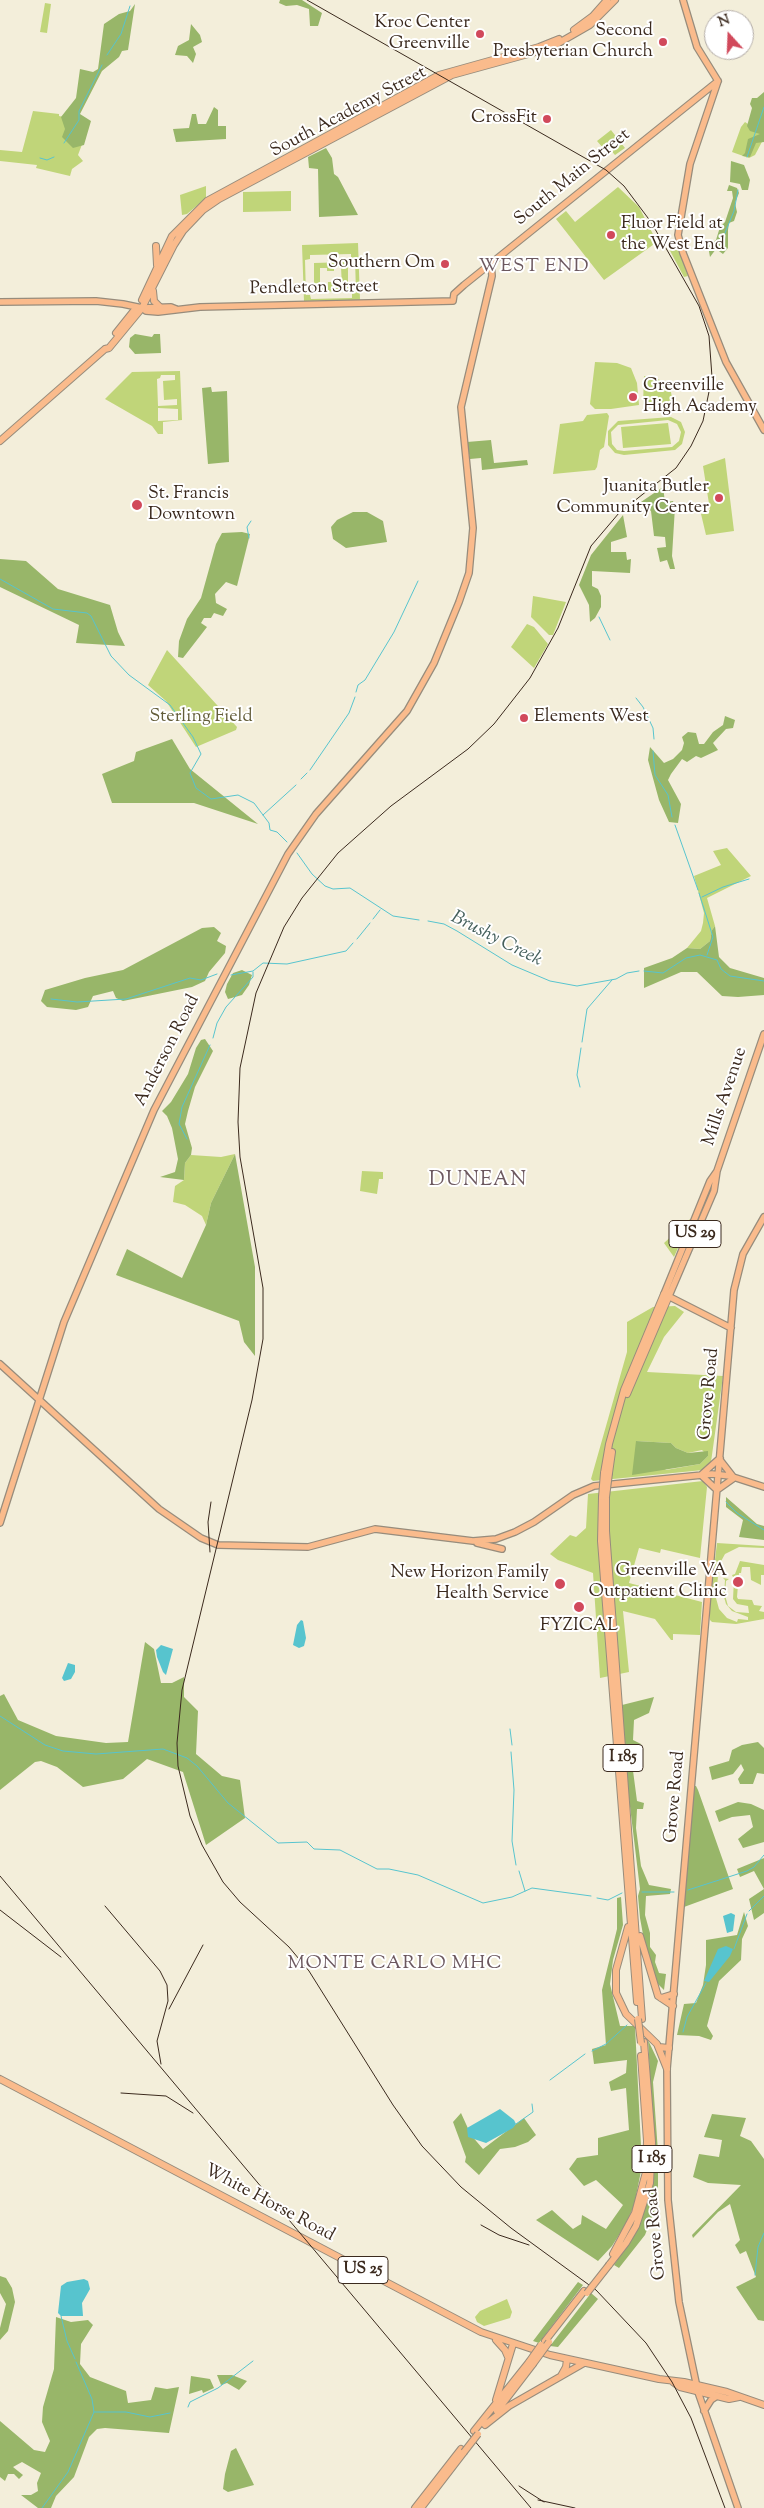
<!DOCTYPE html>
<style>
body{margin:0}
#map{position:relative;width:764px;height:2508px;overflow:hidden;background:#f3eeda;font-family:"Sorts Mill Goudy",serif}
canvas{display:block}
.north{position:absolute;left:704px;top:10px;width:50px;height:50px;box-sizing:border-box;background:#fff;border:1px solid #b1aaa5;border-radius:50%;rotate:340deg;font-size:14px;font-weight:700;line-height:20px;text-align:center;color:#3b2a1e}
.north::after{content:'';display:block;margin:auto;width:18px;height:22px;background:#d1495b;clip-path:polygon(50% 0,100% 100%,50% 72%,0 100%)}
</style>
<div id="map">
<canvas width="764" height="2508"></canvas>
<div class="north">N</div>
</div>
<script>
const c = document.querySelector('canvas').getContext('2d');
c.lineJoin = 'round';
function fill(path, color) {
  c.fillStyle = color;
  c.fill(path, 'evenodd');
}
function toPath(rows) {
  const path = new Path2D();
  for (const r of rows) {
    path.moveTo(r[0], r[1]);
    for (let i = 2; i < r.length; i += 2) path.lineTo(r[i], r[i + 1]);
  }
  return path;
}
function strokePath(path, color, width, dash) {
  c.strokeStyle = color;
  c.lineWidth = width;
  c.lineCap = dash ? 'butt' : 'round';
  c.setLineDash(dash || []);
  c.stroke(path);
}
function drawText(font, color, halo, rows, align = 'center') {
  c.font = font + ' "Sorts Mill Goudy",serif';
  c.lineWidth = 4;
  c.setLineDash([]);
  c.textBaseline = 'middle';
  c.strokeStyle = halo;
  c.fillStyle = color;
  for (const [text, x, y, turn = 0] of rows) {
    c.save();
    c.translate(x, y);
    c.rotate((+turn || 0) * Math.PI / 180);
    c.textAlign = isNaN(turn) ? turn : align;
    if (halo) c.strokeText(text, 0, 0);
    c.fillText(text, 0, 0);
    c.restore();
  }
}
fill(toPath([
 [45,3,51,4,47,33,40,32],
 [764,107,764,138,755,155,749,158,732,152,741,127,745,122,748,124],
 [33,111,59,114,59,116,90,123,78,155,83,161,72,169,70,176,36,168,37,165,0,161,0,150,22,152],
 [611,130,625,148,615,155,607,146,603,148,597,141],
 [206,186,206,198,187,214,182,215,180,195],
 [618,187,639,207,657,242,604,280,556,219,566,211,575,222],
 [291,191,291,211,243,212,243,192],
 [358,243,360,300,304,301,302,245],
 [351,254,351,258,355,258,356,293,352,294,352,298,311,299,310,295,306,295,305,260,310,259,310,255],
 [674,244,678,247,688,276,684,277,668,247],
 [348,262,348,291,314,292,314,263],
 [334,267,341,267,342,287,334,288,334,282,328,282,328,288,320,288,320,268,327,268,327,271,334,271],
 [595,362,617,363,631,368,637,383,639,405,611,409,595,409,590,404],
 [180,371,182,420,163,422,163,434,158,434,152,426,105,399,132,372],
 [161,375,175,375,175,380,163,381,164,400,177,399,177,405,158,406,157,379,160,378],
 [158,408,178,409,178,420,158,421],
 [644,376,658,379,665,383,671,392,673,404,645,406,643,404],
 [607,413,609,416,604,447,600,450,597,467,595,470,553,474,560,424,583,421,587,415],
 [671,417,681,422,685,432,682,444,675,450,624,455,615,453,608,445,608,431,618,421],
 [668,420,677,424,681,432,679,441,672,447,624,451,617,450,612,444,611,432,618,425],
 [668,423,671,444,623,448,621,427],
 [725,458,734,531,706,535,701,514,710,510,703,466],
 [533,596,566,602,553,635,549,635,531,617],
 [527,624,534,627,548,644,534,668,511,647],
 [167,650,237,727,236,730,196,747,166,701,148,685],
 [727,848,751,876,707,898,715,926,712,930,710,941,700,949,687,948,701,931,703,923,704,913,694,876,721,865,713,851],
 [235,1154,211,1203,206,1225,202,1216,185,1205,173,1202,175,1186,184,1180,185,1163,191,1155,221,1157],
 [362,1171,383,1172,383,1179,379,1179,377,1194,360,1191],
 [690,1219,689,1223,674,1257,664,1243],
 [675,1306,684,1312,664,1337,647,1372,723,1376,711,1462,703,1470,593,1481,591,1479,627,1352,627,1322,653,1307],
 [636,1441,671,1443,676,1448,688,1453,702,1450,708,1456,700,1464,666,1470],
 [703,1481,707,1487,700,1558,661,1549,660,1553,639,1548,629,1583,702,1602,700,1635,673,1634,673,1640,671,1640,655,1619,623,1611,629,1672,600,1678,593,1573,558,1560,550,1554,570,1535,576,1537,586,1528,588,1494],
 [717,1543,764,1546,764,1548,739,1547,725,1554,719,1565,716,1598,719,1609,727,1618,737,1622,738,1619,748,1620,748,1617,732,1611,726,1604,724,1597,725,1580,723,1578,729,1579,726,1581,725,1595,728,1606,736,1612,749,1613,748,1606,737,1604,733,1599,734,1579,732,1575,735,1574,740,1561,764,1565,764,1575,761,1575,761,1585,751,1580,750,1567,742,1567,741,1573,739,1573,737,1597,738,1599,752,1600,754,1605,762,1606,759,1611,764,1612,764,1619,736,1624,712,1622,710,1620,710,1602],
 [507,2299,512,2312,510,2318,484,2326,477,2322,475,2317,480,2311]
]), '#c0d579');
fill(toPath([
 [280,0,302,0,322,13,318,26,310,26,309,9,297,5,286,6,279,3],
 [135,4,128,50,122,51,119,57,102,71,80,114,91,121,84,145,73,148,62,137,65,129,61,117,76,98,80,69,93,72,98,69,104,24,119,14,130,11],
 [191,24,200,35,202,42,193,47,196,54,193,63,187,56,175,55,178,46,189,40],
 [764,92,764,142,756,143,750,157,742,156,745,153,748,139,760,134,750,131,747,126,752,108,750,104,752,98,757,98],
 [214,107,218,110,218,126,226,126,226,139,176,142,173,129,189,128,192,114,196,114,198,124,206,124],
 [326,148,332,158,334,174,338,177,358,215,319,217,318,169,309,168,308,157],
 [731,161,744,165,750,180,748,190,742,190,740,184,730,182],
 [729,185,737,188,739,193,735,203,737,212,734,221,729,223,728,230,728,248,723,254,716,249,710,257,708,246,716,240,720,227,725,222,733,198,732,191,727,191],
 [135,334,152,337,154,334,160,334,161,353,135,354,129,347,130,338],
 [211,387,212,392,227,391,229,462,208,464,202,388],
 [491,440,494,463,527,460,528,465,482,470,481,458,470,459,467,442],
 [663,487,665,502,673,501,675,507,672,556,675,569,670,569,667,560,660,562,657,548,666,547,665,537,654,536,651,511,641,502],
 [353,512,367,512,383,521,387,542,346,548,333,539,331,527,337,520],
 [623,515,627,537,611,542,611,552,626,552,627,560,631,559,630,573,592,571,592,586,598,589,601,596,601,607,595,618,590,622,589,605,579,585,591,555],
 [242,532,250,534,237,586,226,582,215,594,216,603,227,609,223,616,214,613,211,618,204,618,201,623,207,627,183,658,178,657,179,641,187,619,201,598,216,544,222,533],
 [0,559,26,561,58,589,110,605,118,632,125,646,76,643,79,625,0,587],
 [725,716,735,720,733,728,726,729,713,743,718,750,701,758,696,756,687,762,682,759,671,774,668,780,681,804,678,823,669,822,659,800,648,760,650,747,664,763,673,759,682,750,684,743,682,737,688,732,696,733,699,744,704,744,713,732,723,725],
 [172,739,190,769,258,824,194,803,112,803,102,774,134,761,136,752],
 [715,926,719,957,730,968,764,978,764,995,738,997,722,996,697,972,681,972,644,988,644,968,672,958,687,948,700,949,710,941,712,930],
 [214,927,221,933,217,941,226,946,225,953,209,972,205,981,192,987,123,1001,116,998,113,991,93,996,88,1007,76,1010,47,1007,41,1001,45,990,85,978,123,970,202,928],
 [242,970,252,975,249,985,242,995,228,999,225,992,227,984,233,973],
 [205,1039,213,1051,195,1087,188,1111,185,1124,192,1148,191,1155,185,1163,184,1180,160,1177,175,1172,178,1159,172,1128,167,1116,162,1111,171,1102,188,1074,196,1048,201,1040],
 [235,1154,255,1267,255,1356,244,1342,239,1321,116,1275,127,1249,182,1278,206,1225,211,1203],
 [636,1441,671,1443,676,1448,688,1453,708,1451,708,1456,700,1464,632,1475],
 [726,1497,757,1524,764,1526,764,1540,739,1537,743,1520,726,1507],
 [145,1642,154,1649,161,1683,172,1683,184,1677,184,1697,198,1711,196,1754,222,1776,240,1780,245,1818,206,1845,183,1772,147,1759,123,1779,83,1787,57,1767,41,1761,35,1762,0,1790,0,1696,4,1694,18,1720,56,1736,106,1743,128,1742],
 [654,1697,649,1713,634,1720,633,1740,641,1744,641,1747,630,1748,637,1801,644,1803,643,1809,637,1809,636,1828,641,1866,649,1885,671,1889,670,1894,646,1896,645,1915,650,1933,650,1947,656,1955,655,1962,659,1973,666,1974,664,1990,657,1983,646,1951,640,1918,638,1896,640,1889,628,1790,622,1705],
 [758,1742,764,1748,764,1774,757,1773,753,1784,740,1784,738,1779,744,1770,741,1764,733,1774,712,1780,709,1767,729,1761,732,1750,742,1745],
 [694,1786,696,1786,698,1790,733,1889,684,1907],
 [738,1802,751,1804,764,1810,764,1842,743,1848,738,1839,753,1827,750,1815,732,1817,719,1822,715,1811],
 [764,1858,764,1889,754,1871,740,1877,737,1869],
 [764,1889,764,1913,754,1920,749,1899],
 [621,1897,623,1925,613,1960,610,1984,620,2026,635,2026,642,2166,634,2206,624,2227,612,2246,598,2261,536,2220,552,2210,573,2229,581,2224,582,2215,606,2229,623,2205,596,2180,584,2186,569,2169,577,2158,598,2155,598,2138,629,2130,626,2088,611,2091,609,2082,626,2073,627,2060,594,2064,592,2049,606,2045,602,1990,617,1929,617,1898],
 [744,1912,748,1926,742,1939,741,1960,719,1981,707,2026,713,2036,711,2040,699,2036,677,2035,684,2004,696,2003,703,1985,706,1965,706,1940,737,1935],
 [648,2040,658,2061,653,2082,658,2152,658,2207,655,2209,645,2235,619,2268,614,2265,634,2236,648,2197,653,2130],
 [461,2113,471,2135,483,2149,524,2118,536,2135,528,2142,515,2147,500,2149,479,2175,465,2162,466,2157,453,2122],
 [712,2114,746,2118,740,2136,751,2141,764,2159,764,2321,758,2320,736,2287,756,2277,746,2251,740,2254,735,2245,740,2240,730,2204,718,2212,693,2238,692,2235,741,2185,708,2183,693,2177,699,2154,719,2157,722,2140,704,2137],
 [0,2276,6,2278,12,2288,15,2302,8,2331,0,2340,0,2328,6,2304,0,2293],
 [578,2282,583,2285,539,2343,533,2341],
 [591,2293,598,2299,558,2347,550,2346],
 [56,2317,71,2322,88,2320,93,2325,81,2344,80,2364,90,2377,126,2391,128,2403,151,2400,155,2387,167,2389,179,2387,169,2433,105,2428,97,2429,89,2437,74,2477,56,2496,51,2508,38,2508,21,2495,31,2495,38,2491,37,2483,41,2473,22,2462,13,2467,23,2475,19,2479,14,2474,8,2474,5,2481,0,2477,0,2421,34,2450,45,2452,50,2441,42,2422,43,2407,54,2369],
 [217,2375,232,2375,247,2381,239,2390,227,2383,221,2385],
 [191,2376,210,2379,214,2388,203,2393,202,2390,189,2394],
 [236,2448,254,2485,228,2492,223,2489,225,2474,231,2451]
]), '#98b669');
fill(toPath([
 [301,1620,303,1621,306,1638,304,1646,299,1648,293,1645,297,1625],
 [161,1645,173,1649,166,1675,163,1672,157,1657,156,1650],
 [68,1663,75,1665,75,1672,71,1679,64,1681,62,1678],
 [731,1913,735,1915,733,1931,727,1933,723,1916],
 [726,1946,733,1949,730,1956,709,1982,704,1981,718,1949],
 [500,2109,514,2120,516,2124,513,2128,486,2143,468,2137,467,2128],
 [84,2279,88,2281,90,2289,82,2303,83,2316,61,2316,58,2313,61,2286,67,2282]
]), '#57c4ce');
strokePath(toPath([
 [107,55,121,34,130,6],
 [64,143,79,120,79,111,102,65],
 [747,157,764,107],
 [40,158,47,160,54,157],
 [723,238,734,211,738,190],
 [249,538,247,527,251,521],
 [0,579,53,609,87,613,91,616,111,656,129,675,170,705,193,737,201,754,190,773,196,788,211,799,238,795,254,803,269,823,270,830,277,832,287,842],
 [599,617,610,640],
 [356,692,358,685,365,680,394,632,418,581],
 [636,698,643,707,653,728,654,739],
 [653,751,655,775,668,795,672,817],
 [310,770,349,713,355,697],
 [301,779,307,773],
 [263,815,296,785],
 [675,825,698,890],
 [297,853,312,874,325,886,333,889,350,888,393,916,419,920],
 [699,893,713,937,707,955],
 [702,897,723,887,749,879],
 [373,919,380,910],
 [428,921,444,924,457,931,512,965,550,981,577,986,616,979,627,973,639,971],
 [357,939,370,923],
 [644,971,663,973,686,958,700,955,717,960,721,969,730,976,764,981],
 [231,975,253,971,263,963,287,964,346,951,353,943],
 [51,999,77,1002,126,999,190,978,201,980,217,974],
 [213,1038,217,1023,226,1007,253,977,253,972],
 [582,1042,587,1009,612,980],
 [580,1087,577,1075,581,1048],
 [187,1139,179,1124,182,1107,210,1045],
 [726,1502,737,1513,764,1530],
 [0,1716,45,1745,63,1751,96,1754,163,1749,187,1758,197,1766,228,1803,278,1843,307,1842,314,1849,340,1850,377,1869,389,1869,418,1875,483,1903,512,1897,532,1888,591,1896],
 [510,1729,512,1745],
 [511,1752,514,1790,512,1841,516,1865],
 [519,1871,525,1891],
 [688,1890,747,1871,754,1867,764,1855],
 [642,1892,674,1892],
 [597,1898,608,1900,622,1893],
 [749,1911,764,1896],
 [734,1949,747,1914],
 [683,2032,687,2017,706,1983],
 [592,2051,606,2044,627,2025],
 [550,2080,585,2054],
 [516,2124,533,2112,532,2104],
 [755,2275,758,2247,764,2233],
 [61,2316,67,2341,75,2359],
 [188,2407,190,2402,218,2388,253,2361],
 [94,2412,126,2412,150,2417,170,2413],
 [42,2508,68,2472,94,2412,92,2399,76,2362]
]), '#57c4ce', 1);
const major = toPath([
 [683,0,697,47,718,81],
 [718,81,690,164,678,235,683,253,726,362,764,430],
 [0,302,96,301,123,304,142,308,146,311,158,312,200,307,453,301,454,294,464,285,718,81],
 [142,308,171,307,176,309],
 [669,1296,714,1191,717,1171],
 [731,1328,664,1294,710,1181,717,1171,764,1034],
 [0,1364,159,1509,201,1538,218,1545,308,1547,375,1529,473,1541,496,1539,515,1532,534,1522,573,1495,594,1486,712,1474,730,1476,764,1487],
 [701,1475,720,1458],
 [701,1475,717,1490],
 [717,1490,734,1478,720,1460],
 [0,1523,64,1322,154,1110,288,854,316,814,407,711,434,663,459,602,469,573,473,528,461,407,492,276,491,263],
 [477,1543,502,1549],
 [704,2411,711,2400,717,2396],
 [738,2508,698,2392,679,2302,668,2200,667,2069,734,1290,743,1254,764,1217]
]);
const highway = toPath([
 [574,30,593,16,607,0],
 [156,246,157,265],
 [153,291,154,301,160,307],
 [142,300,172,236,207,201,439,75,539,47,559,39],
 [116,333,136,308],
 [0,441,105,349,109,348,142,308,174,245,183,231,203,210,219,199,452,75,550,48,590,25,615,0],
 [627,1394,669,1296],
 [604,1473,609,1444,624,1390,664,1294],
 [609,1473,612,1452],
 [602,1497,601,1541,637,2002],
 [606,1497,606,1531,642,2019],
 [628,1927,616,1970,616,1993,626,2014,657,2044,667,2069],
 [640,1936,658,1996,673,2006],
 [661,1998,674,1994],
 [659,2047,669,2048],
 [0,2079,481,2332,550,2355,659,2379,684,2382,727,2392,764,2405],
 [613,2254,635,2213,646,2172,647,2141,641,2056],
 [609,2265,626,2243,636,2226,650,2183,652,2142,644,2042],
 [496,2340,505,2350,508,2357],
 [545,2341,584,2291],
 [561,2376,566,2367,567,2359],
 [673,2382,680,2387,729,2399,739,2397],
 [496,2400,513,2344],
 [497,2411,533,2364],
 [485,2425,509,2406,584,2363],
 [474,2431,529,2362],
 [415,2508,461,2449],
 [421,2508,464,2452]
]);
strokePath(major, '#978c7c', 8);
strokePath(highway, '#978c7c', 8);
strokePath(major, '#fabb8c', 5.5);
strokePath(highway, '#fabb8c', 6);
strokePath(toPath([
 [307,0,606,170,624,186,651,222,699,306,709,336,712,377,703,421,691,446,676,468,619,513,591,546,558,628,530,678,494,724,468,749,391,806,338,853,302,898,284,927,256,993,240,1068,238,1122,240,1157,263,1288,263,1339,252,1400,182,1690,177,1743,178,1766,190,1816,202,1845,223,1882,240,1902,289,1947,309,1971,393,2105,422,2146,461,2187,511,2228,596,2290,646,2343,672,2382,691,2418,725,2508],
 [210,1552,208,1522,211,1502],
 [0,1876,531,2508],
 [105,1906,160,1971,167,1985,168,2001,157,2041,161,2064],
 [0,1910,61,1957],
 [169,2009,203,1945],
 [121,2093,166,2096,193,2113],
 [481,2225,499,2235,529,2245],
 [519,2486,544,2502],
 [538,2500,575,2508]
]), '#3b2a1e', 1);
const highwayBridge = toPath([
 [602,1497,604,1473],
 [606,1497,609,1473],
 [638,2019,641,2043],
 [587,2293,609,2265],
 [529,2362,541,2345],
 [533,2364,549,2342],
 [464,2452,478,2434]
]);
strokePath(highwayBridge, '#978c7c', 8, []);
strokePath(highwayBridge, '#fabb8c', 6);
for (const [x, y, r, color] of [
 [480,34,5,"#d1495b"],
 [663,42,5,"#d1495b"],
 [547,119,5,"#d1495b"],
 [611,235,5,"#d1495b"],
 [445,264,5,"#d1495b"],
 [633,397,5,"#d1495b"],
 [719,498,5,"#d1495b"],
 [137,505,6,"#d1495b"],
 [524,718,5,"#d1495b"],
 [738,1582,6,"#d1495b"],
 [560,1584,6,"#d1495b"],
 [579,1607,6,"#d1495b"]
]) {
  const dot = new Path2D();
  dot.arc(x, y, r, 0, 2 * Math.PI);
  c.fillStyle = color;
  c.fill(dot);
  strokePath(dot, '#fff', 2);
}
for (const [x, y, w] of [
 [695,1234,52],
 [623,1758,40],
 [652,2159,40],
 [363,2270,50]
]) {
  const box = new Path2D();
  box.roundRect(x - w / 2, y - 13.5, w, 27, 4);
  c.fillStyle = '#fff';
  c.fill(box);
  strokePath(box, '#3b2a1e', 1);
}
drawText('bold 16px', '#3b2a1e', null, [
 ["US 29",695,1234],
 ["I 185",623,1758],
 ["I 185",652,2159],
 ["US 25",363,2270]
]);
drawText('18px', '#3b2a1e', '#fff', [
 ["Kroc Center",470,24],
 ["Greenville",470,45],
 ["Second",653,32],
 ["Presbyterian Church",653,53],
 ["CrossFit",537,119],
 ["Fluor Field at",621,225,"left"],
 ["the West End",621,246,"left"],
 ["Southern Om",435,264],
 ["Greenville",643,387,"left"],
 ["High Academy",643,408,"left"],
 ["Juanita Butler",709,488],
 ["Community Center",709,509],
 ["St. Francis",148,495,"left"],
 ["Downtown",148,516,"left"],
 ["Elements West",534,718,"left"],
 ["Greenville VA",727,1572],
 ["Outpatient Clinic",727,1593],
 ["New Horizon Family",549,1574],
 ["Health Service",549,1595],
 ["FYZICAL",579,1627,"center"]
], 'right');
drawText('18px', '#3b2a1e', '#fff', [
 ["South Academy Street",349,113,-28],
 ["South Main Street",573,178,-39],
 ["Pendleton Street",314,289,-1],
 ["Anderson Road",168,1051,-63],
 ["Mills Avenue",726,1097,-71],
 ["Grove Road",710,1394,-85],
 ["Grove Road",676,1797,-85],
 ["White Horse Road",269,2204,28],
 ["Grove Road",657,2234,-95]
]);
drawText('18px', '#635d39', '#fff', [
 ["Sterling Field",201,718]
]);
c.letterSpacing = '1px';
drawText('19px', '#6c585f', '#fff', [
 ["WEST END",534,268],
 ["MONTE CARLO MHC",395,1965]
]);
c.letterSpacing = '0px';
drawText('italic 19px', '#45605c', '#fff', [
 ["Brushy Creek",496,940,27]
]);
c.letterSpacing = '1px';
drawText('20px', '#6c585f', '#fff', [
 ["DUNEAN",478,1182]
]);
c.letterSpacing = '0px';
</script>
